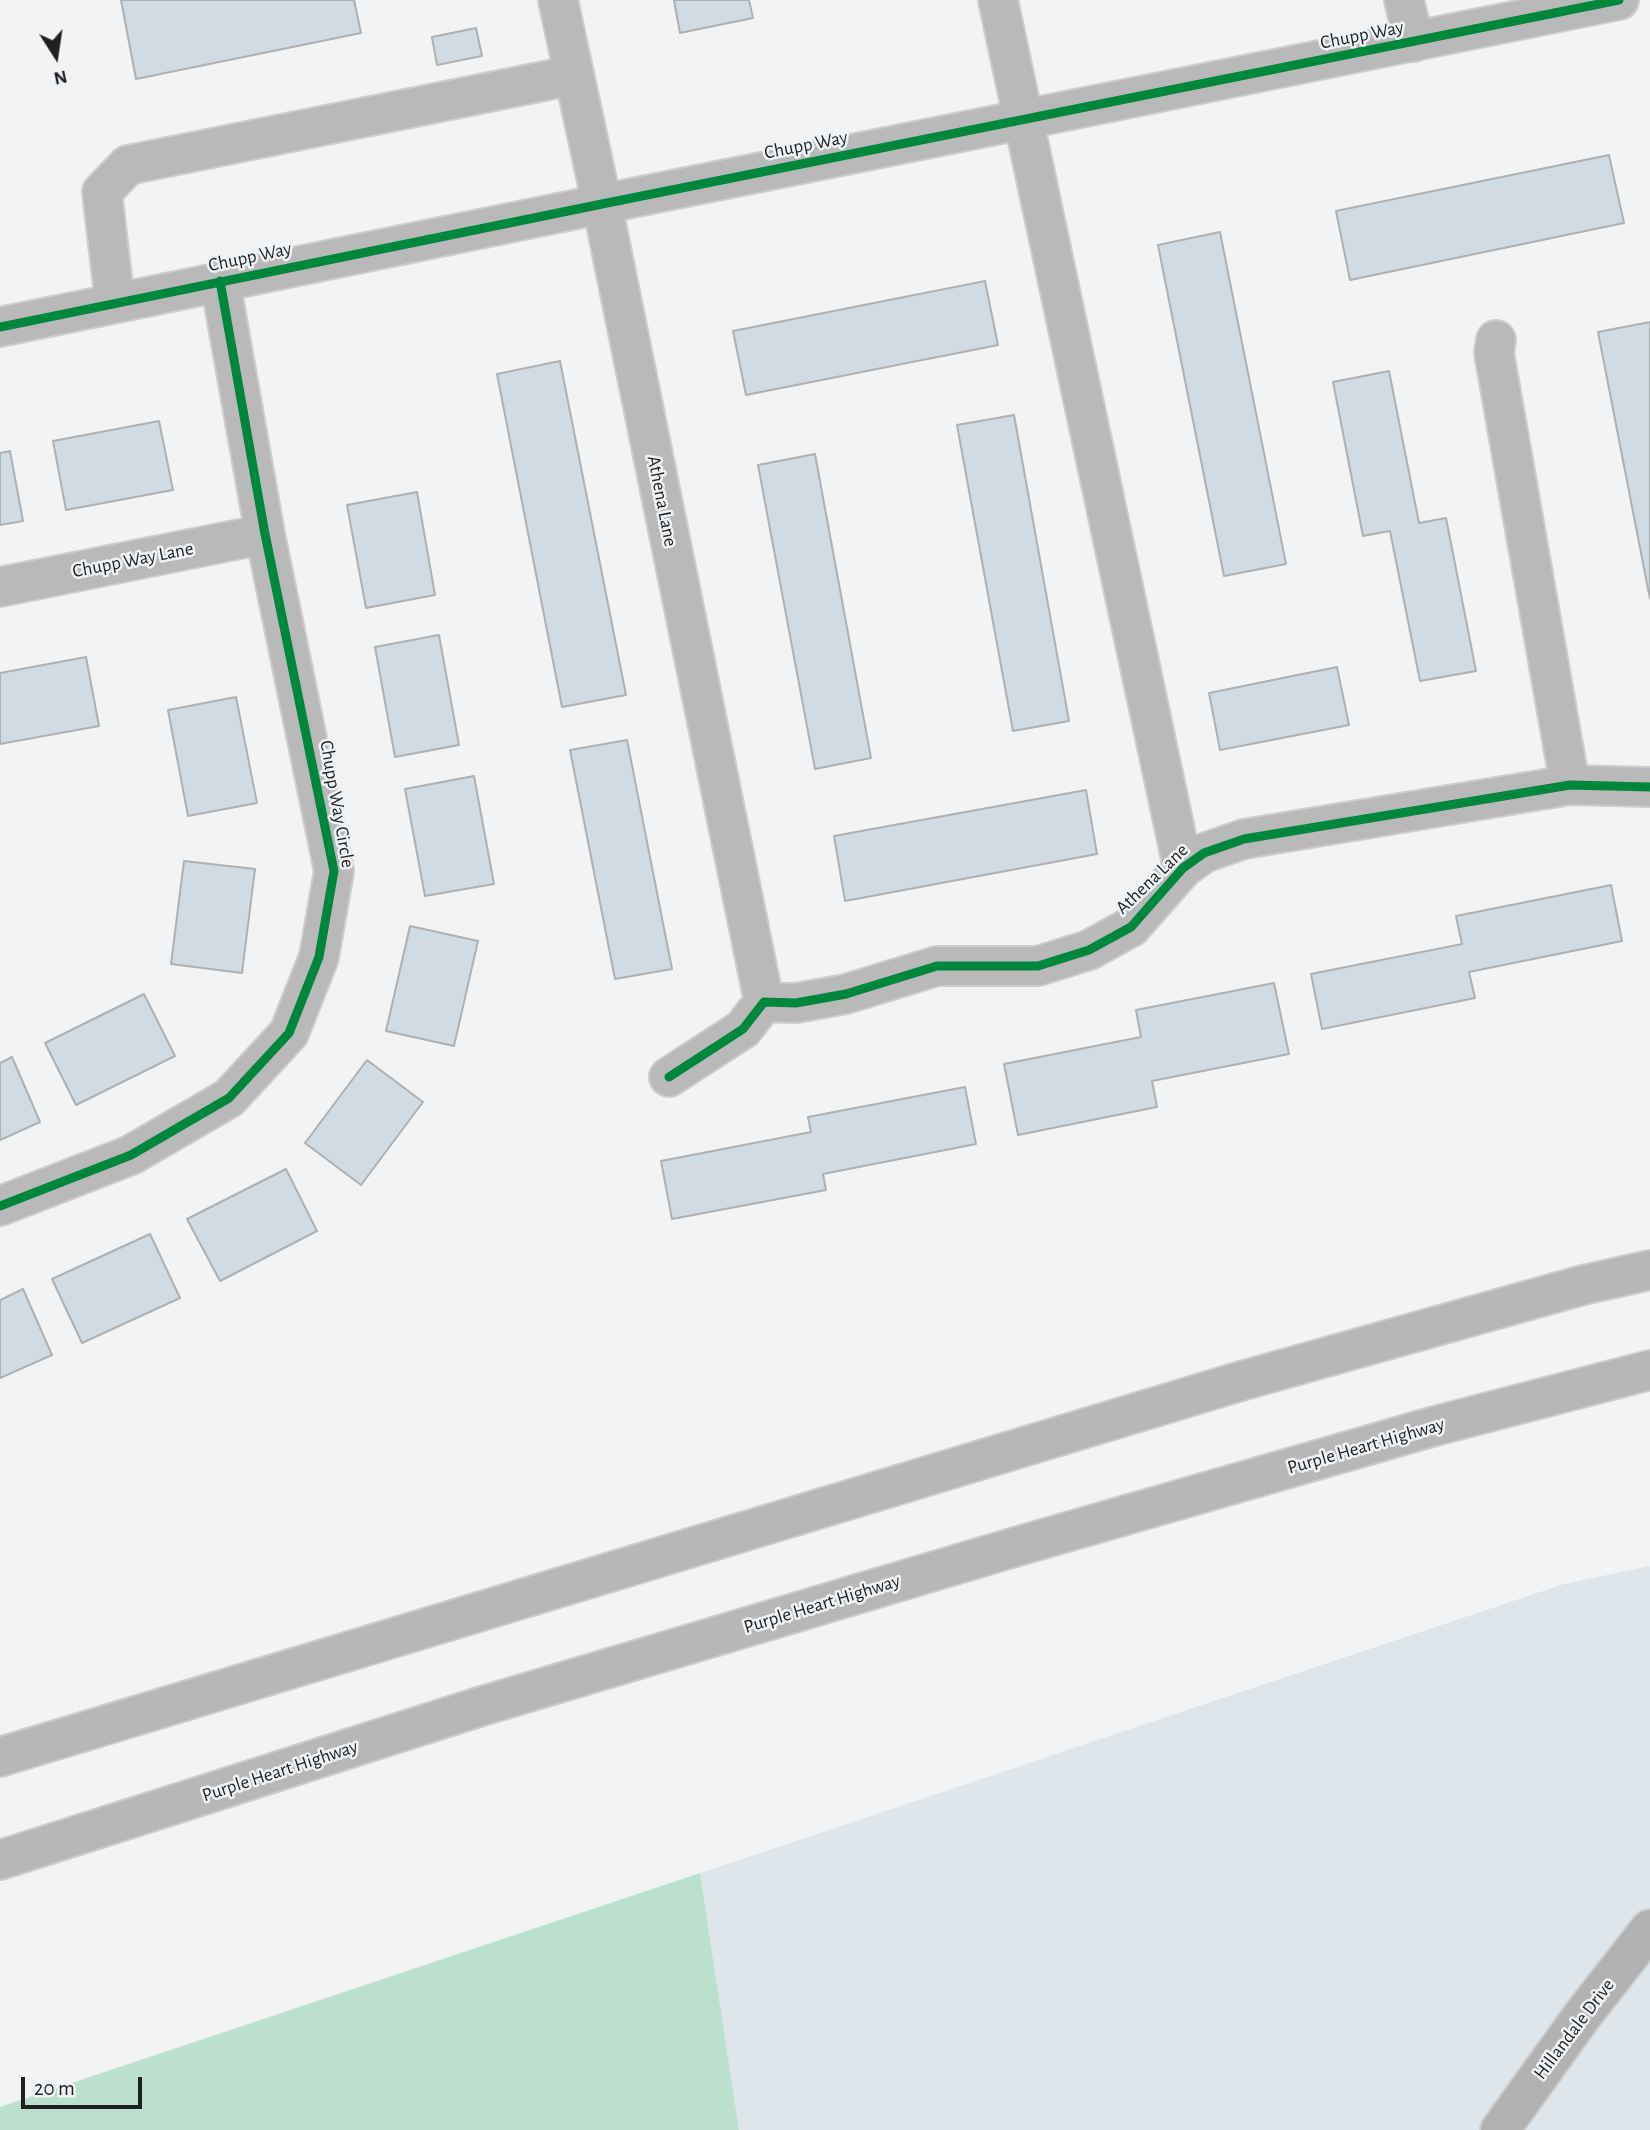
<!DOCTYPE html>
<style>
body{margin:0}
#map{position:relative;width:1650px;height:2130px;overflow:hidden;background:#f1f3f5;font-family:"Alegreya Sans",sans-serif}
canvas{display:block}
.north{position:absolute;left:21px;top:21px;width:70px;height:70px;-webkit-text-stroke:5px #f0f3f6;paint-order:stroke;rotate:168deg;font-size:19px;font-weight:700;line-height:28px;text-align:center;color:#1f2021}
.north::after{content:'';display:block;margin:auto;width:24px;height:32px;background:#1f2021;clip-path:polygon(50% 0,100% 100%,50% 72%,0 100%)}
.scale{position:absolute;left:21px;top:2077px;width:121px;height:32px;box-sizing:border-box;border:4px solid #1f2021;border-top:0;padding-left:9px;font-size:21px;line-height:24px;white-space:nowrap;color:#1f2021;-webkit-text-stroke:5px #f0f3f6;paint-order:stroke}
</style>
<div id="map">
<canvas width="1650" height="2130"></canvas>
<div class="north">N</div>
<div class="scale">20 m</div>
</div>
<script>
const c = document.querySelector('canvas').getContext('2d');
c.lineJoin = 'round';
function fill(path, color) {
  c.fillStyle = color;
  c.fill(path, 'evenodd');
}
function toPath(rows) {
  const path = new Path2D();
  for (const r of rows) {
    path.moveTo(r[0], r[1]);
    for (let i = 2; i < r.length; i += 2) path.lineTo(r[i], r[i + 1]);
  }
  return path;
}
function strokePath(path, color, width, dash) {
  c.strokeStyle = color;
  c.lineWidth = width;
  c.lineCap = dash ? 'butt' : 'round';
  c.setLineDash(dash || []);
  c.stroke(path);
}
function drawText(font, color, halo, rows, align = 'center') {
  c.font = font + ' "Alegreya Sans",sans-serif';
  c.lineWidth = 5;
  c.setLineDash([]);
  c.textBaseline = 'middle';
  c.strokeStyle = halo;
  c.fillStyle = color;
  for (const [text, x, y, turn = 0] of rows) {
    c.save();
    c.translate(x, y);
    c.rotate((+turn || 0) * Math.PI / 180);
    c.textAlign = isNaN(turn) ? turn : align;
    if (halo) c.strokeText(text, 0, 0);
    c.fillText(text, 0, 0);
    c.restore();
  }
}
fill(toPath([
 [1650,1566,1650,2130,739,2130,700,1873,1564,1584]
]), '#dfe6eb');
fill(toPath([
 [700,1873,739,2130,0,2130,0,2107]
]), '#bce0ce');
const building = toPath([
 [121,0,354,0,361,33,136,79,121,0],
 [674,0,749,0,753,18,680,33,674,0],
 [476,28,482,56,437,65,432,37,476,28],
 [1609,155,1624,223,1350,280,1336,211,1609,155],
 [1220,232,1286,564,1224,576,1158,245,1220,232],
 [985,281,998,345,746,395,733,331,985,281],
 [1650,322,1650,599,1598,332,1650,322],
 [560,361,626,695,562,707,497,374,560,361],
 [1389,371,1419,523,1446,518,1476,671,1420,681,1390,531,1363,536,1333,382,1389,371],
 [1014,415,1069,721,1013,731,957,425,1014,415],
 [159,421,173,490,66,510,53,441,159,421],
 [10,451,23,521,0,525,0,453,10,451],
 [815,454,871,758,815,769,758,465,815,454],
 [417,492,435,595,366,608,347,505,417,492],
 [439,635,459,745,395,757,375,647,439,635],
 [86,657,99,726,0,744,0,673,86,657],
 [1337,667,1349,725,1220,750,1209,693,1337,667],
 [236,697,257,803,188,816,168,710,236,697],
 [627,740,672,969,615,979,570,750,627,740],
 [474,776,494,884,425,896,405,789,474,776],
 [1086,790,1097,854,845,901,834,836,1086,790],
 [184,861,255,869,242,973,171,964,184,861],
 [1611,885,1622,941,1469,972,1475,998,1322,1029,1311,974,1462,944,1456,916,1611,885],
 [410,926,478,941,454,1046,386,1031,410,926],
 [1274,983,1289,1054,1152,1081,1157,1107,1018,1135,1004,1064,1141,1037,1136,1010,1274,983],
 [144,994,175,1056,76,1105,45,1043,144,994],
 [12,1057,40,1122,0,1140,0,1063,12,1057],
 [367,1060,423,1102,361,1185,305,1143,367,1060],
 [965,1087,976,1144,823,1174,826,1190,672,1219,661,1161,811,1132,808,1117,965,1087],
 [286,1169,317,1231,220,1281,187,1219,286,1169],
 [150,1234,180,1298,82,1343,52,1279,150,1234],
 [23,1289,52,1355,0,1378,0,1300,23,1289]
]);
fill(building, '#d1dbe4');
strokePath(building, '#aeb0b1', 2);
const minor = toPath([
 [558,0,602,204,764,1002],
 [998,0,1183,868],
 [1404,0,1414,42],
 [115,303,102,192,128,165,574,75],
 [0,327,602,204,1619,0],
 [1496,340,1494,353,1570,785],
 [0,587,265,534],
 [669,1077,743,1029,764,1002,796,1003,846,994,937,966,1038,966,1089,950,1131,927,1183,868,1204,853,1244,839,1570,785,1650,787],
 [0,1206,131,1155,229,1098,289,1033,319,957,334,871,265,534,220,281]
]);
const major = toPath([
 [1500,2130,1582,2016,1650,1929]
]);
const highway = toPath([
 [0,1757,1241,1381,1583,1285,1650,1270],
 [0,1860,482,1706,1015,1547,1435,1426,1650,1370]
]);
strokePath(minor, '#cccdce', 42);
strokePath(major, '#cccdce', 42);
strokePath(highway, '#cccdce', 42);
strokePath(minor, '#b9b9b9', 38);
strokePath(major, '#b1b2b1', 38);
strokePath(highway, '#b6b7b6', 38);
strokePath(toPath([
 [0,327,602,204,1619,0],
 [669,1077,743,1029,764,1002,796,1003,846,994,937,966,1038,966,1089,950,1131,927,1183,868,1204,853,1244,839,1570,785,1650,787],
 [0,1206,131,1155,229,1098,289,1033,319,957,334,871,265,534,220,281]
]), '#00873e', 9);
drawText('19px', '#1f2021', '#f0f3f6', [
 ["Chupp Way",1362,35,-11],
 ["Chupp Way",806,145,-11],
 ["Chupp Way",250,257,-12],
 ["Athena Lane",662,501,79],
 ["Chupp Way Lane",133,560,-11],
 ["Chupp Way Circle",337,804,80],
 ["Athena Lane",1152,879,-44],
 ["Purple Heart Highway",1366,1446,-16],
 ["Purple Heart Highway",822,1604,-17],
 ["Purple Heart Highway",280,1771,-18],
 ["Hillandale Drive",1574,2029,-53]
]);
</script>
